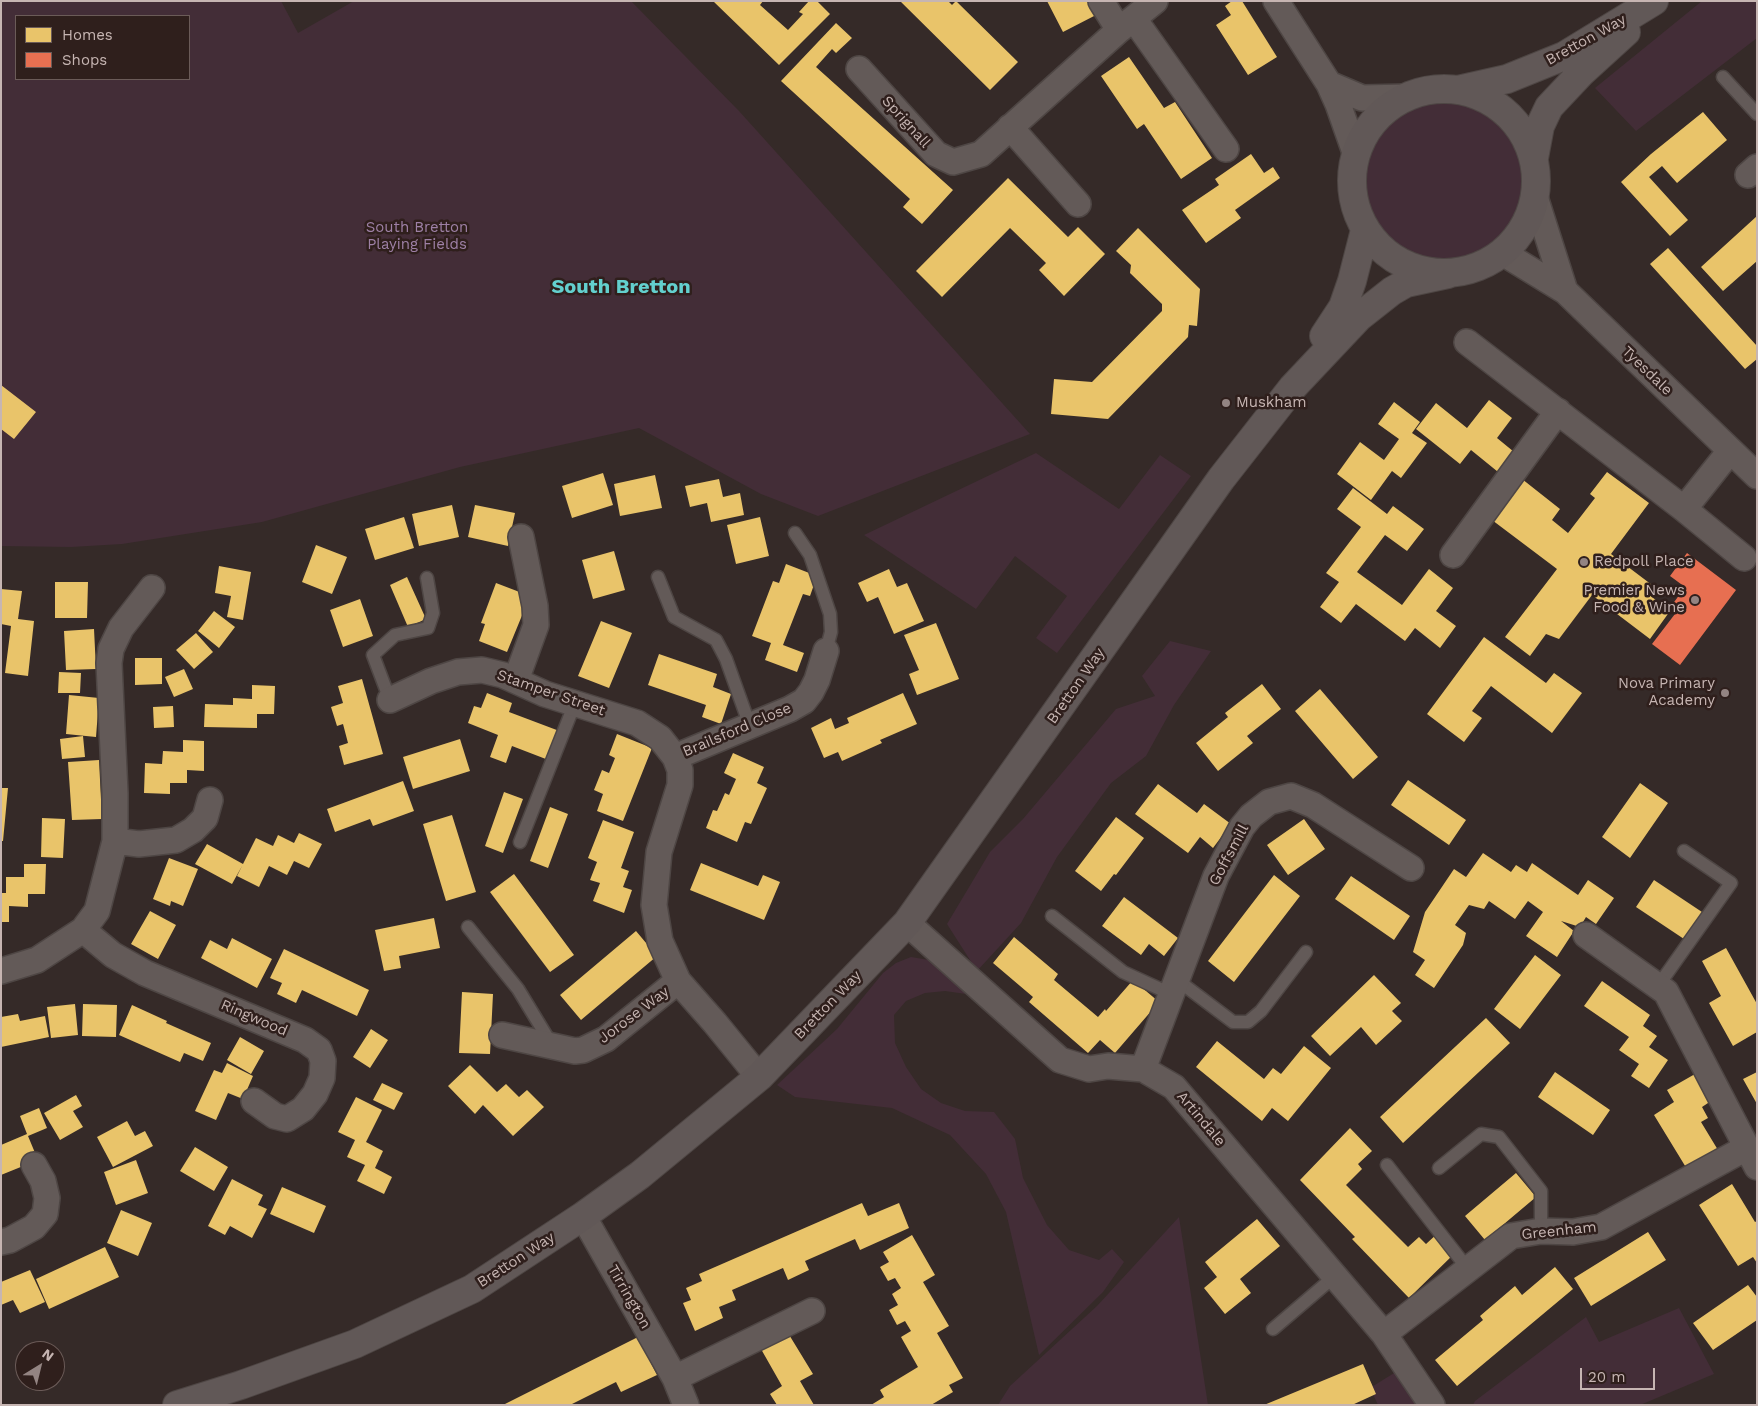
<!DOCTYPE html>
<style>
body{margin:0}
#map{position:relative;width:1758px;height:1406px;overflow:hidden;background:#352a28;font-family:"Work Sans",sans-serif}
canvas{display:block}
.frame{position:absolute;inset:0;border:2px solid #c6b5b2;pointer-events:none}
.legend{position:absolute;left:15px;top:15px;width:175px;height:65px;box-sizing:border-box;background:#2f1f1c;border:1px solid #6b5b58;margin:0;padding:6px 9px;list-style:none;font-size:15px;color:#c6b5b2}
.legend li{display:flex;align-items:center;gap:10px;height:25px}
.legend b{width:25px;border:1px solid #6b5b58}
.north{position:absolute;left:15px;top:1341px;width:50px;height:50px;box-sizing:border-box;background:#2f1f1c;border:1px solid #6b5b58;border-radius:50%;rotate:36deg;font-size:14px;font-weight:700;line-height:20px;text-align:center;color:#c6b5b2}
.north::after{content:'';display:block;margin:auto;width:18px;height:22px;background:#938482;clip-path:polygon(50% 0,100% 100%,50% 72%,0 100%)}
.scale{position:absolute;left:1580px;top:1368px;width:75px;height:22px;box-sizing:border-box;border:2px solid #c6b5b2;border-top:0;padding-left:6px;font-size:15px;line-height:18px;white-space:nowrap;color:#c6b5b2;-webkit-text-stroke:4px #2f1f1c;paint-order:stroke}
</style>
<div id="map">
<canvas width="1758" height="1406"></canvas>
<div class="frame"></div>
<ul class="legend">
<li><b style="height:14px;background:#e9c46a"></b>Homes</li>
<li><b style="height:14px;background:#e76f51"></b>Shops</li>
</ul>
<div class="north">N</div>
<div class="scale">20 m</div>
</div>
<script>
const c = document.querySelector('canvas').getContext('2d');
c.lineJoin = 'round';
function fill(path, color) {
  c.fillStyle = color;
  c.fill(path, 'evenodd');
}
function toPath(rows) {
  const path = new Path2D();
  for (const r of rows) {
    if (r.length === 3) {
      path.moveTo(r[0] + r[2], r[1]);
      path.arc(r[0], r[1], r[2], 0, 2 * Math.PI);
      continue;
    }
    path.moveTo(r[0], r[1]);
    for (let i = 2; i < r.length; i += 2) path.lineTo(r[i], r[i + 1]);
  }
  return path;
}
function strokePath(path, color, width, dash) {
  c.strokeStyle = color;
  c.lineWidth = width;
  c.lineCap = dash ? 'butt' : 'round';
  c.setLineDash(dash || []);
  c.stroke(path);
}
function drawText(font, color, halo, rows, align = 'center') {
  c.font = font + ' "Work Sans",sans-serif';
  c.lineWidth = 5;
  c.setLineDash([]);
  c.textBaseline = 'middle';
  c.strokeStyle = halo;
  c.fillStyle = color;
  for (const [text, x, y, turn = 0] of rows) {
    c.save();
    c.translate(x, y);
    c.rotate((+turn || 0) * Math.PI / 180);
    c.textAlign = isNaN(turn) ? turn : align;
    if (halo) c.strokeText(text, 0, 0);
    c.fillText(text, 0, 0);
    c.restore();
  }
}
fill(toPath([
 [1,1,281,1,298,33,354,1,631,1,739,111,1030,434,818,516,761,494,639,428,460,467,262,522,122,544,71,547,1,546],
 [16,16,189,16,189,79,16,79],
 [1702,1,1757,1,1757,38,1636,131,1595,88],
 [1444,181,92],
 [1036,453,1119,509,1160,455,1191,476,1057,653,1036,638,1067,596,1015,556,976,609,864,535],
 [1170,641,1211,651,1174,705,1146,756,1111,783,1057,857,1021,923,977,971,947,924,990,852,1023,819,1116,709,1155,696,1142,676],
 [911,957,929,960,941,968,966,994,945,991,925,993,906,1001,894,1015,895,1043,906,1067,921,1089,941,1103,965,1111,994,1112,1015,1139,1023,1178,1047,1225,1069,1250,1099,1260,1112,1249,1124,1262,1103,1292,1039,1355,1006,1212,986,1174,950,1135,892,1108,795,1097,777,1085,837,1029,883,973,896,963],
 [1179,1217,1208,1405,998,1405,1010,1386,1097,1306],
 [1679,1308,1714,1374,1640,1405,1473,1405,1475,1401,1586,1317,1599,1342],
 [1399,1370,1418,1405,1378,1405,1370,1388]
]), '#432d37');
fill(toPath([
 [713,1,763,1,760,5,788,30,803,14,799,12,809,1,817,1,830,14,779,65],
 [900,1,948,1,952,5,956,1,1018,62,990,90],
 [1047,1,1088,1,1096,15,1063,32],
 [1232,1,1242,1,1277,57,1248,75,1216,25,1231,15,1225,6],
 [836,23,852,38,836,53,832,49,816,67,953,190,922,224,903,207,910,199,781,81],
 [1129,57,1164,108,1175,102,1212,158,1181,179,1144,124,1137,129,1101,76],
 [1703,112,1727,140,1677,183,1662,166,1649,177,1688,220,1670,236,1621,182,1651,154],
 [1251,154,1264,173,1273,167,1280,178,1235,210,1241,218,1206,243,1182,210,1219,185,1215,179],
 [1008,178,1068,237,1078,227,1105,254,1064,296,1039,270,1046,263,1010,228,942,297,916,271],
 [1757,216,1757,261,1723,291,1701,267],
 [1138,228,1200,289,1197,326,1189,325,1188,337,1108,419,1051,414,1054,379,1092,382,1162,311,1162,304,1130,273,1131,265,1116,251],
 [1668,248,1757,346,1757,359,1745,369,1650,264],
 [1,385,36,412,14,439,1,429],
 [1489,400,1512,418,1497,438,1519,456,1503,476,1471,450,1460,464,1416,429,1436,403,1467,428],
 [1394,402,1420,422,1412,433,1427,443,1401,478,1392,471,1371,500,1337,474,1360,442,1384,460,1399,439,1378,424],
 [1607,472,1649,503,1611,554,1652,585,1648,594,1670,611,1650,639,1592,595,1559,639,1546,634,1530,656,1505,637,1557,569,1488,517,1522,479,1560,509,1552,520,1568,533,1595,498,1590,494],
 [603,473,613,505,572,518,562,486],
 [655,475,662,508,620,516,614,484],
 [719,479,723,497,740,493,744,515,711,522,707,503,690,507,685,486],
 [1353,488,1387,514,1393,506,1424,529,1407,551,1385,535,1357,572,1402,605,1429,569,1453,588,1436,611,1456,626,1440,648,1415,628,1405,641,1356,604,1341,623,1320,607,1339,582,1326,573,1361,527,1337,509],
 [452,505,459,537,419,546,412,514],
 [475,505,515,513,508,546,468,537],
 [404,517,414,548,375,560,365,529],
 [760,517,769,556,736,564,727,525],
 [316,545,347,557,332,594,302,582],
 [614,551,625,590,593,599,582,560],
 [786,564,817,576,810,596,803,594,783,645,804,653,797,672,765,660,771,643,752,636,773,581,779,583],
 [219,566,251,572,243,620,227,617,231,596,215,593],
 [889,569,897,587,907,583,924,621,894,634,878,597,867,602,858,583],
 [407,577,426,619,408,627,390,585],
 [55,582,88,582,87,618,55,618],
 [496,583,530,596,507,652,479,641,485,624,481,623],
 [1,589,22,591,18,619,34,621,28,676,5,673,11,626,1,624],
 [360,599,373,636,343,647,330,610],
 [214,611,235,627,219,648,198,631],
 [601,621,632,633,609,688,578,676],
 [936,623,959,679,917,695,909,674,919,670,904,635],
 [94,629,96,669,66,670,64,631],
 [196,633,213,652,194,669,176,650],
 [1484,637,1546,683,1554,673,1582,693,1552,733,1491,686,1472,711,1482,718,1464,742,1427,714],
 [659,654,717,674,713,687,731,694,721,724,702,717,706,705,648,685],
 [135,658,162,658,162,684,135,685],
 [184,669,193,689,174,697,165,677],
 [59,672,81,673,80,693,58,693],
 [362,679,383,754,344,765,339,746,348,743,343,724,337,726,331,707,343,703,338,686],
 [1262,684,1281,709,1247,736,1253,743,1218,771,1196,743,1228,717,1225,713],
 [252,685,275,686,274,714,257,714,257,728,204,727,205,704,233,705,233,698,252,699],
 [1320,689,1378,757,1353,779,1295,711],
 [487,693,512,703,509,712,562,732,551,761,512,746,506,763,490,757,498,735,468,723,474,706,481,708],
 [903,693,917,724,880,740,882,743,842,761,838,752,824,758,811,728,831,718,835,729,849,723,847,718],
 [69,695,99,698,96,737,66,734],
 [173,706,174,727,154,728,153,707],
 [617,734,652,748,623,821,597,811,603,794,594,790,602,770,609,773,615,758,609,755],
 [83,736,85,757,62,759,60,739],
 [460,739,470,771,413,789,403,757],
 [183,740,204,741,204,771,187,770,187,783,170,783,170,794,144,793,145,763,162,764,163,751,183,752],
 [733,753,764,767,757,783,767,788,751,824,745,822,737,842,706,828,713,810,717,811,725,793,729,795,736,779,724,773],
 [99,760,102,819,72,820,68,762],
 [1408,780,1466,820,1449,845,1391,805],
 [403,781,414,811,373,826,370,819,335,832,327,809],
 [1640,783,1668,803,1630,858,1602,837],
 [1158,784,1197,813,1204,804,1231,824,1213,848,1200,837,1188,853,1135,814],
 [1,788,8,788,3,841,1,841],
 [504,792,523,799,503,853,485,846],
 [550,807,568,814,548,868,530,861],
 [452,815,476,892,446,901,423,824],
 [1116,817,1144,838,1116,875,1114,874,1101,891,1075,871],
 [42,818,65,819,63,858,41,857],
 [1304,819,1325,849,1288,875,1267,845],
 [603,820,634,832,621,868,629,871,623,887,632,890,624,913,593,901,600,883,590,880,597,862,588,858],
 [299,833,322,844,309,868,294,861,287,875,269,866,259,887,237,876,242,866,232,884,195,864,207,844,243,864,256,838,273,846,278,835,294,843],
 [1483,853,1511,872,1516,865,1527,872,1532,863,1578,895,1588,880,1614,898,1596,924,1586,917,1580,927,1561,921,1574,931,1557,957,1526,936,1543,912,1528,901,1515,919,1489,901,1484,909,1469,905,1455,925,1466,933,1463,945,1434,988,1415,975,1425,960,1413,952,1425,912,1454,869,1466,877],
 [169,858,198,869,183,906,171,901,170,906,153,899],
 [701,863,758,886,763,875,780,882,764,920,690,890],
 [24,864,46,864,45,894,28,894,28,907,9,906,9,922,1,922,1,893,6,893,6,877,24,877],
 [514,874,574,955,550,972,490,892],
 [1274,875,1300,896,1234,982,1208,961],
 [1351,876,1410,916,1394,940,1335,899],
 [1654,880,1711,918,1693,945,1636,907],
 [1124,897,1178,938,1164,956,1149,944,1141,955,1102,926],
 [150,911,176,925,158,959,131,944],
 [434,918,440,948,399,956,401,968,384,971,375,930],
 [636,931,657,956,581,1020,560,995],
 [1014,937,1058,974,1054,980,1098,1017,1105,1009,1106,1011,1133,980,1159,1002,1115,1053,1100,1040,1088,1053,1029,1002,1033,997,993,963],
 [232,938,272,959,257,988,201,958,210,940,227,949],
 [1726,948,1757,1004,1757,1032,1733,1046,1709,1003,1721,996,1702,961],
 [284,949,369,990,357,1016,302,990,296,1003,277,994,282,983,270,978],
 [1535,955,1561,975,1520,1029,1494,1009],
 [1374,975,1401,1003,1392,1011,1402,1021,1376,1045,1361,1027,1330,1056,1311,1036],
 [1602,981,1650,1015,1643,1026,1657,1036,1649,1047,1668,1060,1649,1088,1631,1076,1639,1064,1619,1050,1629,1037,1584,1006],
 [462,992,493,994,490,1054,459,1053],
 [75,1004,78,1035,51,1038,47,1007],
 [83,1004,117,1005,116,1037,82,1036],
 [132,1005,167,1021,166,1023,211,1043,203,1061,184,1053,180,1062,119,1035],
 [18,1014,20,1021,45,1016,49,1037,1,1047,1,1017],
 [1486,1018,1510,1043,1403,1143,1380,1117],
 [371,1029,388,1040,370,1068,353,1057],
 [240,1037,264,1051,251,1074,227,1060],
 [1217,1041,1264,1079,1273,1068,1281,1074,1304,1046,1331,1068,1288,1121,1272,1108,1262,1121,1196,1067],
 [227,1063,253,1076,243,1099,228,1093,216,1120,195,1111,214,1070,222,1073],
 [470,1065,497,1092,506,1084,519,1097,527,1090,544,1107,513,1136,483,1105,475,1114,448,1086],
 [1555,1072,1610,1110,1593,1135,1538,1097],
 [1757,1072,1757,1104,1743,1079],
 [1695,1074,1711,1101,1702,1107,1708,1118,1701,1122,1721,1155,1690,1174,1654,1115,1674,1102,1667,1090],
 [382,1083,403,1093,394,1110,373,1100],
 [76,1095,82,1106,73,1111,83,1127,60,1140,44,1113],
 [356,1097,382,1110,366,1142,383,1151,375,1168,392,1177,384,1194,357,1181,365,1165,347,1157,355,1140,338,1132],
 [39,1108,47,1128,28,1136,38,1160,1,1175,1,1145,27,1134,20,1116],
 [127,1121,135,1136,145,1131,153,1146,113,1167,97,1137],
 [1350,1128,1372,1151,1358,1164,1362,1169,1346,1185,1408,1247,1419,1237,1426,1244,1438,1233,1456,1252,1409,1298,1352,1239,1355,1237,1300,1180],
 [195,1147,228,1167,214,1191,180,1171],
 [136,1160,148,1193,116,1205,104,1172],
 [1516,1173,1536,1197,1485,1240,1465,1216],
 [232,1179,263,1195,258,1205,267,1209,252,1238,230,1226,225,1235,208,1226],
 [1732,1184,1755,1222,1757,1221,1757,1263,1753,1257,1738,1266,1699,1205],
 [282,1187,326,1206,314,1233,270,1214],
 [862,1203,868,1216,899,1203,909,1228,860,1250,855,1239,805,1261,809,1270,788,1280,783,1268,732,1290,736,1300,719,1307,723,1318,695,1331,683,1303,691,1300,686,1288,702,1281,699,1274],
 [121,1210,152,1223,138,1256,107,1243],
 [1257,1219,1280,1246,1240,1279,1251,1293,1225,1314,1204,1288,1217,1277,1205,1262],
 [1648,1232,1666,1260,1591,1306,1574,1278],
 [912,1235,935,1275,923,1282,949,1326,937,1333,963,1378,949,1385,953,1392,931,1405,871,1405,884,1397,880,1390,918,1367,901,1337,911,1331,905,1321,897,1325,889,1310,898,1305,892,1294,901,1288,895,1278,888,1281,880,1267,889,1262,883,1252],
 [105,1247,119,1277,49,1309,36,1279],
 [1555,1267,1573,1289,1457,1386,1435,1360,1483,1320,1480,1316,1515,1286,1522,1295],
 [30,1270,45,1302,20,1313,13,1300,1,1305,1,1282],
 [1748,1285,1757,1297,1757,1320,1713,1350,1693,1323],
 [788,1333,813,1374,800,1381,814,1405,777,1405,770,1394,782,1386,761,1349],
 [638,1337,657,1375,621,1392,616,1382,570,1405,503,1405],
 [1363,1364,1376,1394,1352,1405,1264,1405]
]), '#e9c46a');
fill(toPath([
 [1687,553,1736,590,1680,665,1652,644,1678,610,1672,605,1685,587,1670,576]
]), '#e76f51');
const lane = toPath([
 [1723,77,1757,114],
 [795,533,810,555,830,614,831,632,826,651],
 [658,577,674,617,716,640,726,659,750,726],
 [390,700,373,655,395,635,428,628,433,613,427,578],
 [520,842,575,703],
 [1052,916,1123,972,1171,994],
 [468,927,518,989,552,1045],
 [1176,979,1233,1022,1248,1022,1261,1011,1306,952],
 [1658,986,1731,883,1684,851],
 [1387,1165,1468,1269],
 [1439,1168,1481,1134,1499,1137,1541,1191,1541,1231],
 [1273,1329,1335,1276]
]);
const street = toPath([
 [1101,1,1119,30],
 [1276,1,1329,84,1338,104,1356,155],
 [1134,19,1226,149],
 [859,69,936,154,953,162,981,154,1119,30,1155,1],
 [1329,84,1362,98,1408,97],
 [1010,127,1078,204],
 [1748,175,1757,167],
 [1535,197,1565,291],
 [1503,253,1565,291,1757,476],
 [1467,342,1684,509,1744,558],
 [1684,509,1730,451],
 [1453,555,1558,411],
 [516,680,536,625,535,606,521,537],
 [390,700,431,681,458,672,482,670,503,675,545,694,637,723,660,738,675,757,680,770,680,785,659,852,654,905,660,941,678,981,715,1023,759,1077],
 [675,757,790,709,804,701,811,692,817,680,826,651],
 [115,841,139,844,176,840,193,830,205,818,210,800],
 [907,923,1060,1060,1089,1069,1108,1066,1143,1069,1174,1087,1384,1334,1432,1405],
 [83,930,113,955,145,973,305,1040,319,1050,323,1061,322,1078,315,1094,303,1109,287,1119,275,1116,254,1101],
 [1586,935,1666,992,1757,1167],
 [1,971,37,960,83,930,97,911,115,841,115,793,109,663,111,649,121,628,152,588],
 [502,1035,575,1051,583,1050,606,1039,678,981],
 [1143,1069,1216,876,1242,827,1251,816,1269,802,1291,796,1313,805,1411,868],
 [583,1216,675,1378,686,1405],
 [1,1242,10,1240,34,1227,45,1214,47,1198,43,1181,34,1165],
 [1384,1334,1511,1236,1541,1231,1573,1232,1601,1227,1746,1148],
 [675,1378,812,1311]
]);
const secondary = toPath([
 [1444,181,92],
 [1458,90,1507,79,1564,56,1654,1],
 [1534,158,1540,126,1549,107,1581,73,1626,32],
 [1324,336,1343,307,1352,281,1365,230],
 [177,1405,241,1385,355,1344,472,1289,583,1216,640,1175,759,1077,907,923,1221,479,1293,387,1359,317,1392,291,1406,283,1448,274]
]);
strokePath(lane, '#4e4644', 15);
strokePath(street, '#4e4644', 28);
strokePath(secondary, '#4e4644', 30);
strokePath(lane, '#635a58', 12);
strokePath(street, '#635a58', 25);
strokePath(secondary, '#615857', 28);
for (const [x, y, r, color] of [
 [1226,403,5,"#938482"],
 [1584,562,5,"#938482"],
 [1695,600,5,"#938482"],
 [1725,693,5,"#938482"]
]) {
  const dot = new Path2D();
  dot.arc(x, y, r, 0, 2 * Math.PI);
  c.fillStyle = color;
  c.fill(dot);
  strokePath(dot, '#2f1f1c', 2);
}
drawText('15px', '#c6b5b2', '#2f1f1c', [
 ["Bretton Way",1586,40,-29],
 ["Sprignall",906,122,48],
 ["Tyesdale",1647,371,44],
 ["Bretton Way",1076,686,-55],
 ["Stamper Street",551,693,19],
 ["Brailsford Close",737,730,-23],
 ["Goffsmill",1229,855,-62],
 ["Bretton Way",828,1005,-46],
 ["Jorose Way",634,1015,-37],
 ["Ringwood",254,1018,23],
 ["Artindale",1201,1119,50],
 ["Greenham",1559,1231,-6],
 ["Bretton Way",516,1260,-33],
 ["Tirrington",629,1297,60]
]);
drawText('15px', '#9e80a6', '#2f1f1c', [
 ["South Bretton",417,228],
 ["Playing Fields",417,245]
]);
drawText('15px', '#c6b5b2', '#2f1f1c', [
 ["Muskham",1236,403],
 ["Redpoll Place",1594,562],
 ["Premier News",1685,591,"right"],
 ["Food & Wine",1685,608,"right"],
 ["Nova Primary",1715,684,"right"],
 ["Academy",1715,701,"right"]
], 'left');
drawText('bold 20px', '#63d0ce', '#2f1f1c', [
 ["South Bretton",621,287]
]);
</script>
